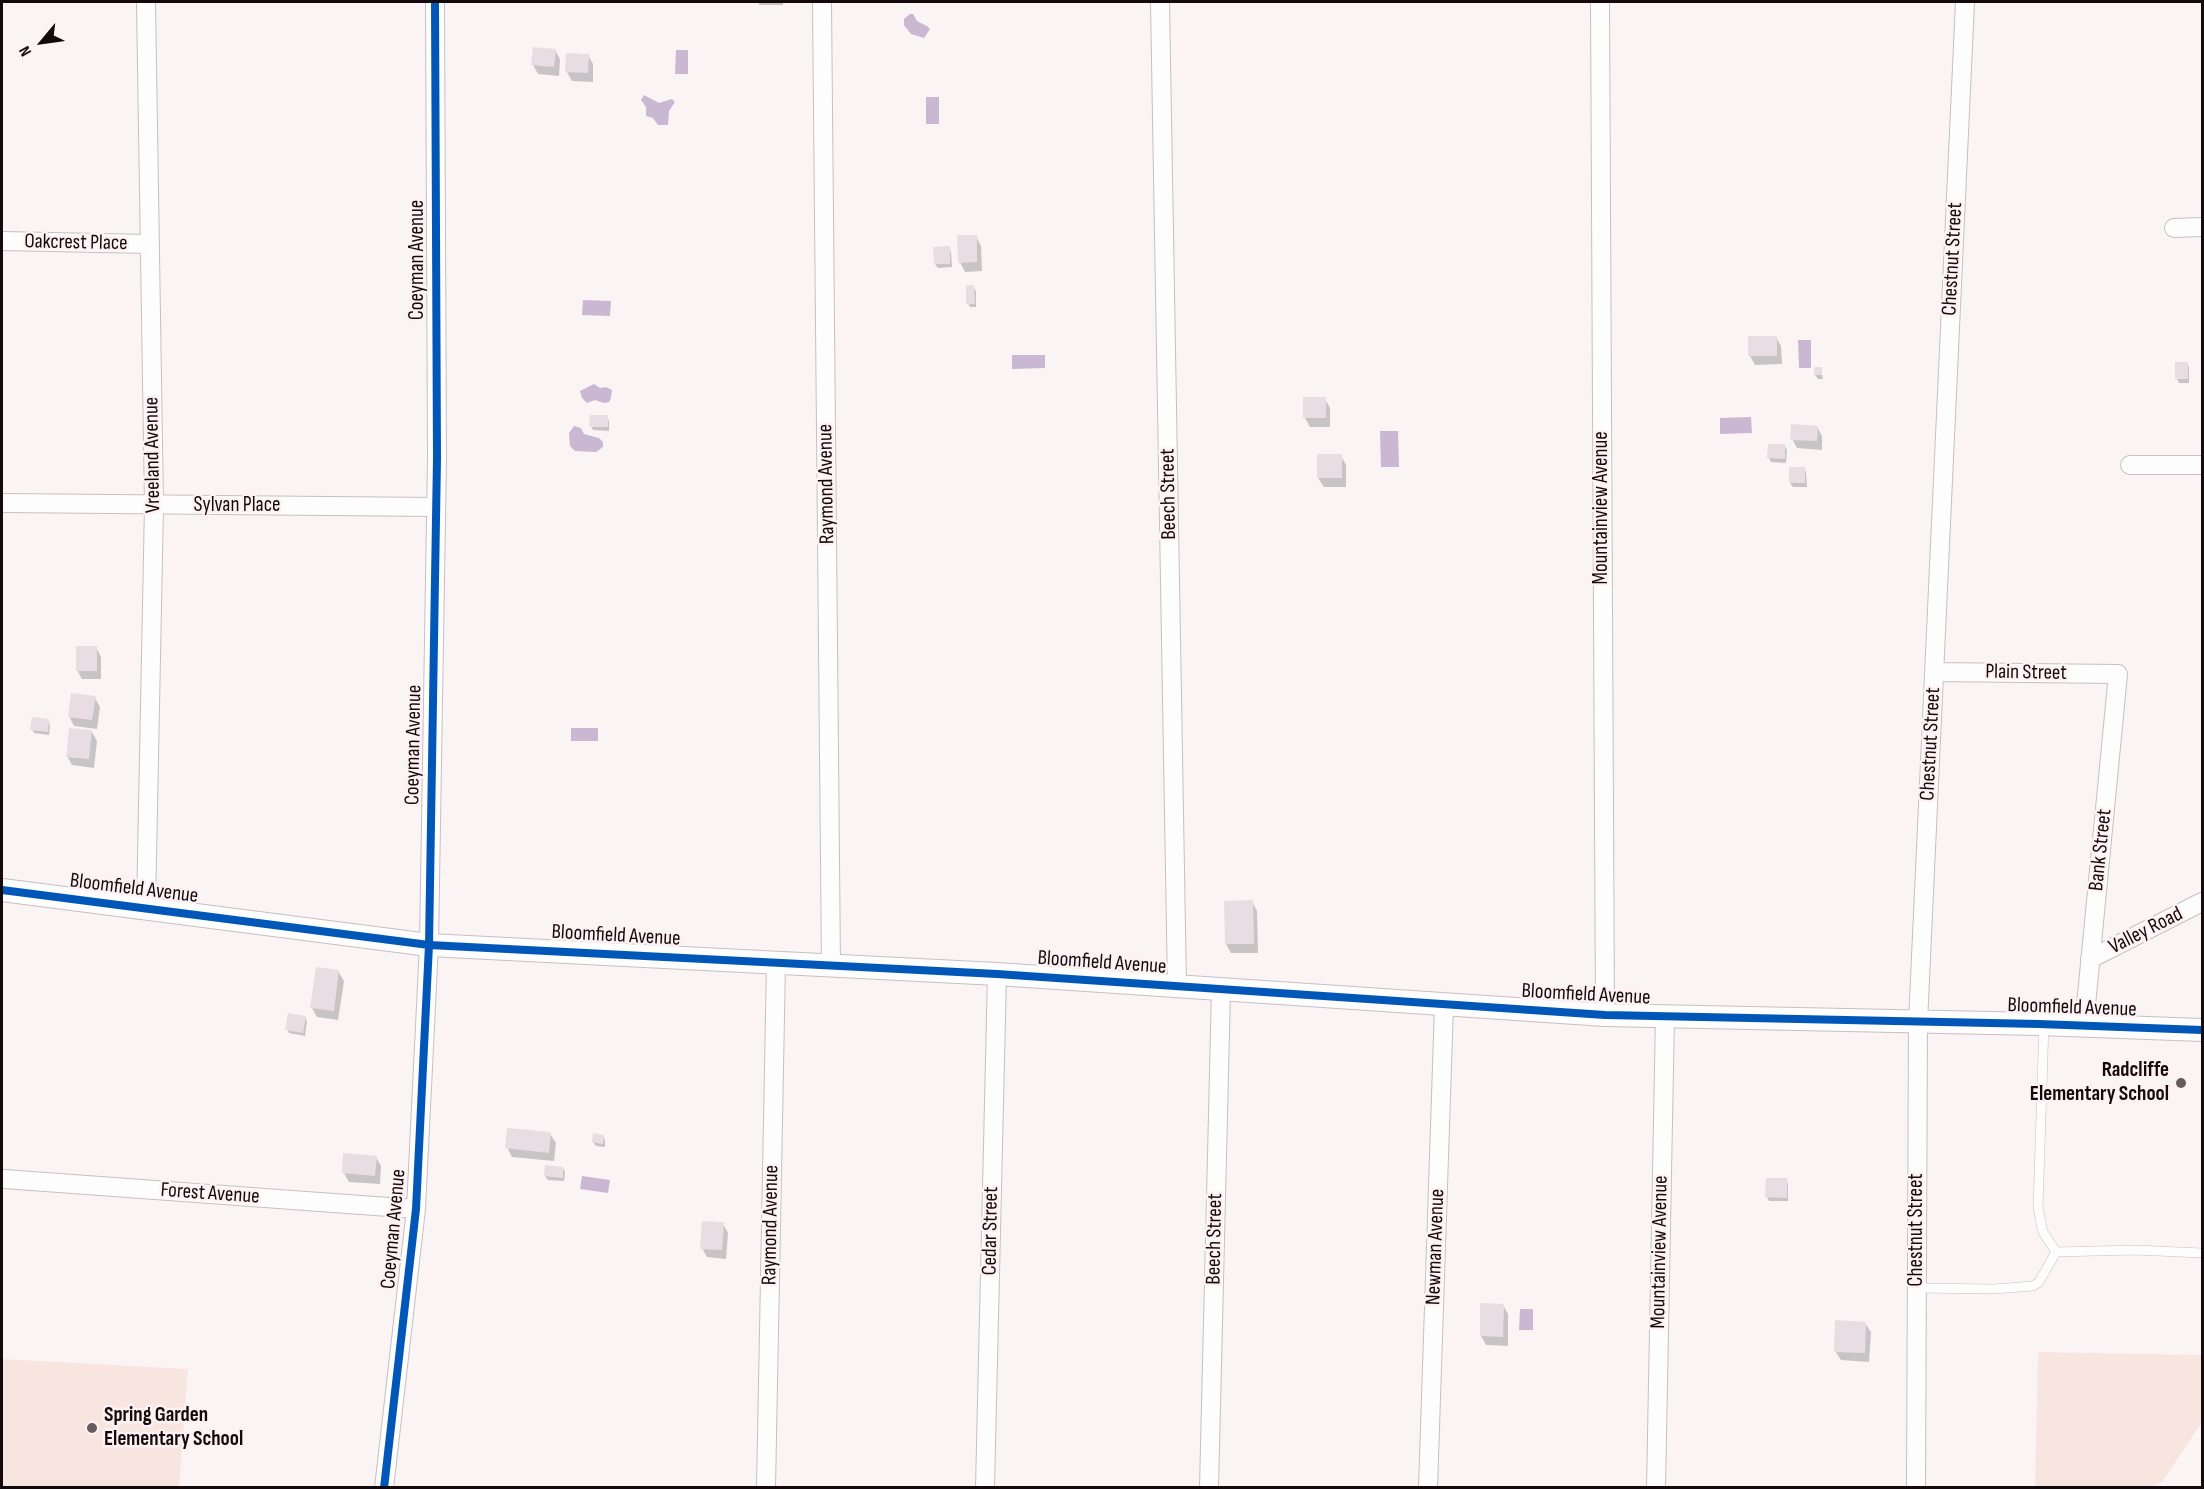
<!DOCTYPE html>
<style>
body{margin:0}
#map{position:relative;width:2204px;height:1489px;overflow:hidden;background:#fbf4f5;font-family:"Sofia Sans Condensed",sans-serif}
canvas{display:block}
.frame{position:absolute;inset:0;border:3px solid #140a0d;pointer-events:none}
.north{position:absolute;left:12px;top:12px;width:60px;height:60px;-webkit-text-stroke:4px #fef1f4;paint-order:stroke;rotate:241deg;font-size:16px;font-weight:700;line-height:24px;text-align:center;color:#140a0d}
.north::after{content:'';display:block;margin:auto;width:21px;height:27px;background:#140a0d;clip-path:polygon(50% 0,100% 100%,50% 72%,0 100%)}
</style>
<div id="map">
<canvas width="2204" height="1489"></canvas>
<div class="frame"></div>
<div class="north">N</div>
</div>
<script>
const c = document.querySelector('canvas').getContext('2d');
c.lineJoin = 'round';
function fill(path, color) {
  c.fillStyle = color;
  c.fill(path, 'evenodd');
}
function toPath(rows) {
  const path = new Path2D();
  for (const r of rows) {
    path.moveTo(r[0], r[1]);
    for (let i = 2; i < r.length; i += 2) path.lineTo(r[i], r[i + 1]);
  }
  return path;
}
function strokePath(path, color, width, dash) {
  c.strokeStyle = color;
  c.lineWidth = width;
  c.lineCap = dash ? 'butt' : 'round';
  c.setLineDash(dash || []);
  c.stroke(path);
}
function drawText(font, color, halo, rows, align = 'center') {
  c.font = font + ' "Sofia Sans Condensed",sans-serif';
  c.lineWidth = 5;
  c.setLineDash([]);
  c.textBaseline = 'middle';
  c.strokeStyle = halo;
  c.fillStyle = color;
  for (const [text, x, y, turn = 0] of rows) {
    c.save();
    c.translate(x, y);
    c.rotate((+turn || 0) * Math.PI / 180);
    c.textAlign = isNaN(turn) ? turn : align;
    if (halo) c.strokeText(text, 0, 0);
    c.fillText(text, 0, 0);
    c.restore();
  }
}
fill(toPath([
 [2038,1352,2202,1355,2202,1422,2162,1482,2150,1488,2035,1487],
 [2,1359,188,1369,179,1487,2,1487]
]), '#f9e5df');
fill(toPath([
 [910,14,913,14,917,21,927,26,930,29,924,38,911,34,904,25,904,19],
 [676,50,688,50,688,74,675,74],
 [644,95,659,103,672,99,675,102,669,111,668,125,658,125,653,118,646,116,646,107,641,100],
 [926,97,939,97,939,124,926,124],
 [583,300,611,301,610,316,582,315],
 [1798,340,1811,340,1811,368,1799,368],
 [1012,355,1045,355,1045,368,1012,369],
 [594,384,600,388,606,387,612,390,611,398,609,402,604,403,595,400,587,403,582,398,580,391],
 [1751,417,1752,433,1720,434,1720,418],
 [574,426,581,428,584,434,599,438,603,442,603,447,596,452,575,451,570,446,569,433],
 [1380,431,1398,431,1399,467,1381,467],
 [571,728,598,728,598,741,571,741],
 [582,1176,610,1180,608,1193,580,1189],
 [1520,1309,1533,1309,1533,1330,1519,1330]
]), '#cab7d1');
fill(toPath([
 [757,2,783,2,783,5,760,5],
 [555,50,560,59,559,76,538,74,533,65],
 [588,55,593,64,593,82,572,81,567,72],
 [976,236,981,246,982,271,965,272,960,262],
 [949,248,951,252,952,267,938,268,935,264],
 [973,287,976,291,976,307,970,307,968,303],
 [1776,337,1781,346,1782,364,1755,365,1750,356],
 [2187,363,2189,367,2189,383,2179,383,2177,379],
 [1821,369,1823,379,1818,379,1815,375],
 [1325,399,1330,408,1330,427,1310,427,1305,418],
 [607,417,609,421,609,431,593,430,591,426],
 [1817,427,1822,436,1822,450,1797,448,1792,439],
 [1785,446,1787,450,1786,463,1771,462,1769,458],
 [1341,456,1346,465,1346,487,1324,487,1318,478],
 [1804,468,1806,472,1807,487,1793,487,1790,483],
 [96,647,101,657,101,679,82,679,77,670],
 [95,698,100,707,97,729,74,726,69,716],
 [48,721,50,725,49,735,34,733,32,729],
 [92,732,97,741,94,768,72,765,67,756],
 [1225,902,1252,902,1257,911,1258,953,1231,953,1226,944],
 [338,971,344,981,338,1020,317,1017,312,1008],
 [305,1017,307,1021,305,1036,289,1033,287,1029],
 [550,1134,556,1143,554,1161,512,1157,507,1147],
 [603,1136,605,1140,605,1147,596,1146,593,1142],
 [376,1157,381,1166,380,1184,349,1182,344,1173],
 [563,1168,565,1172,564,1181,548,1180,545,1176],
 [1786,1180,1788,1184,1788,1201,1769,1201,1767,1197],
 [723,1224,728,1233,726,1259,707,1257,702,1248],
 [1482,1304,1503,1305,1508,1314,1508,1346,1486,1345,1481,1336],
 [1865,1323,1871,1332,1869,1362,1841,1360,1835,1351]
]), '#0003');
fill(toPath([
 [533,47,556,49,554,67,531,65],
 [566,53,589,54,588,73,565,72],
 [957,235,977,235,977,262,958,263],
 [950,246,950,264,934,264,933,247],
 [966,285,974,285,975,304,966,304],
 [1748,336,1777,336,1777,356,1748,356],
 [2175,362,2188,362,2188,379,2175,379],
 [1814,367,1822,367,1822,375,1814,375],
 [1303,397,1326,397,1326,418,1303,418],
 [590,415,608,415,608,427,589,427],
 [1791,424,1818,426,1817,441,1790,440],
 [1768,444,1785,444,1785,459,1767,458],
 [1317,454,1342,454,1342,478,1317,478],
 [1789,467,1805,467,1805,483,1789,483],
 [76,646,97,646,97,671,76,671],
 [71,693,96,696,92,720,68,717],
 [32,717,49,719,48,732,30,730],
 [69,728,92,730,89,759,66,757],
 [1253,900,1254,944,1225,944,1224,901],
 [316,967,339,970,334,1011,310,1008],
 [288,1013,306,1016,303,1033,285,1030],
 [507,1128,551,1132,549,1153,505,1148],
 [593,1133,604,1135,603,1144,592,1142],
 [343,1153,377,1156,375,1176,342,1173],
 [545,1165,563,1167,563,1178,544,1176],
 [1766,1178,1787,1178,1787,1198,1765,1197],
 [702,1221,724,1222,722,1250,700,1249],
 [1480,1303,1504,1304,1503,1337,1480,1336],
 [1835,1320,1866,1322,1865,1353,1834,1352]
]), '#e8dde3');
const service = toPath([
 [2044,1024,2038,1208,2043,1232,2056,1252],
 [1917,1288,1994,1289,2033,1286,2039,1282,2056,1252,2135,1250,2202,1253]
]);
const minor = toPath([
 [822,2,831,966],
 [1160,2,1177,987],
 [1600,2,1605,1015],
 [2174,228,2202,227],
 [2,241,150,244],
 [2130,465,2202,465],
 [2,503,436,507],
 [1934,672,2118,674,2084,1026],
 [146,908,154,505,146,2],
 [2090,959,2202,902],
 [4,1179,416,1209],
 [384,1488,416,1209,429,945,437,458,435,2],
 [766,1488,776,963],
 [985,1488,997,974],
 [1209,1488,1221,990],
 [1428,1488,1444,1006],
 [1656,1488,1665,1016],
 [1916,1488,1918,1022,1965,2]
]);
const tertiary = toPath([
 [2,890,429,945,997,974,1605,1015,2039,1024,2202,1030]
]);
strokePath(service, '#c7bfc1', 10);
strokePath(minor, '#c7bfc1', 20);
strokePath(tertiary, '#c7bfc1', 24);
strokePath(service, '#fefdfe', 9);
strokePath(minor, '#fefdfe', 18);
strokePath(tertiary, '#fefdfe', 22);
strokePath(toPath([
 [2,890,429,945,997,974,1605,1015,2039,1024,2202,1030],
 [384,1488,416,1209,429,945,437,458,435,2]
]), '#0057b8', 8);
for (const [x, y, r, color] of [
 [2181,1083,6,"#655c5e"],
 [92,1428,6,"#655c5e"]
]) {
  const dot = new Path2D();
  dot.arc(x, y, r, 0, 2 * Math.PI);
  c.fillStyle = color;
  c.fill(dot);
  strokePath(dot, '#fef1f4', 2);
}
drawText('21px', '#140a0d', '#fef1f4', [
 ["Oakcrest Place",76,243,1],
 ["Chestnut Street",1953,259,-87],
 ["Coeyman Avenue",418,260,-90],
 ["Vreeland Avenue",153,455,-91],
 ["Raymond Avenue",827,484,-91],
 ["Beech Street",1169,494,-91],
 ["Sylvan Place",237,506],
 ["Mountainview Avenue",1602,508,-90],
 ["Plain Street",2026,673,1],
 ["Chestnut Street",1931,744,-87],
 ["Coeyman Avenue",414,745,-89],
 ["Bank Street",2101,850,-84],
 ["Bloomfield Avenue",134,889,7],
 ["Valley Road",2146,931,-27],
 ["Bloomfield Avenue",616,936,3],
 ["Bloomfield Avenue",1102,963,4],
 ["Bloomfield Avenue",1586,995,3],
 ["Bloomfield Avenue",2072,1008,2],
 ["Forest Avenue",210,1194,4],
 ["Raymond Avenue",771,1225,-89],
 ["Coeyman Avenue",394,1229,-85],
 ["Chestnut Street",1917,1230,-90],
 ["Cedar Street",991,1231,-89],
 ["Beech Street",1215,1239,-89],
 ["Newman Avenue",1436,1247,-88],
 ["Mountainview Avenue",1660,1252,-89]
]);
drawText('bold 21px', '#140a0d', '#fef1f4', [
 ["Radcliffe",2169,1071],
 ["Elementary School",2169,1095],
 ["Spring Garden",104,1416,"left"],
 ["Elementary School",104,1440,"left"]
], 'right');
</script>
